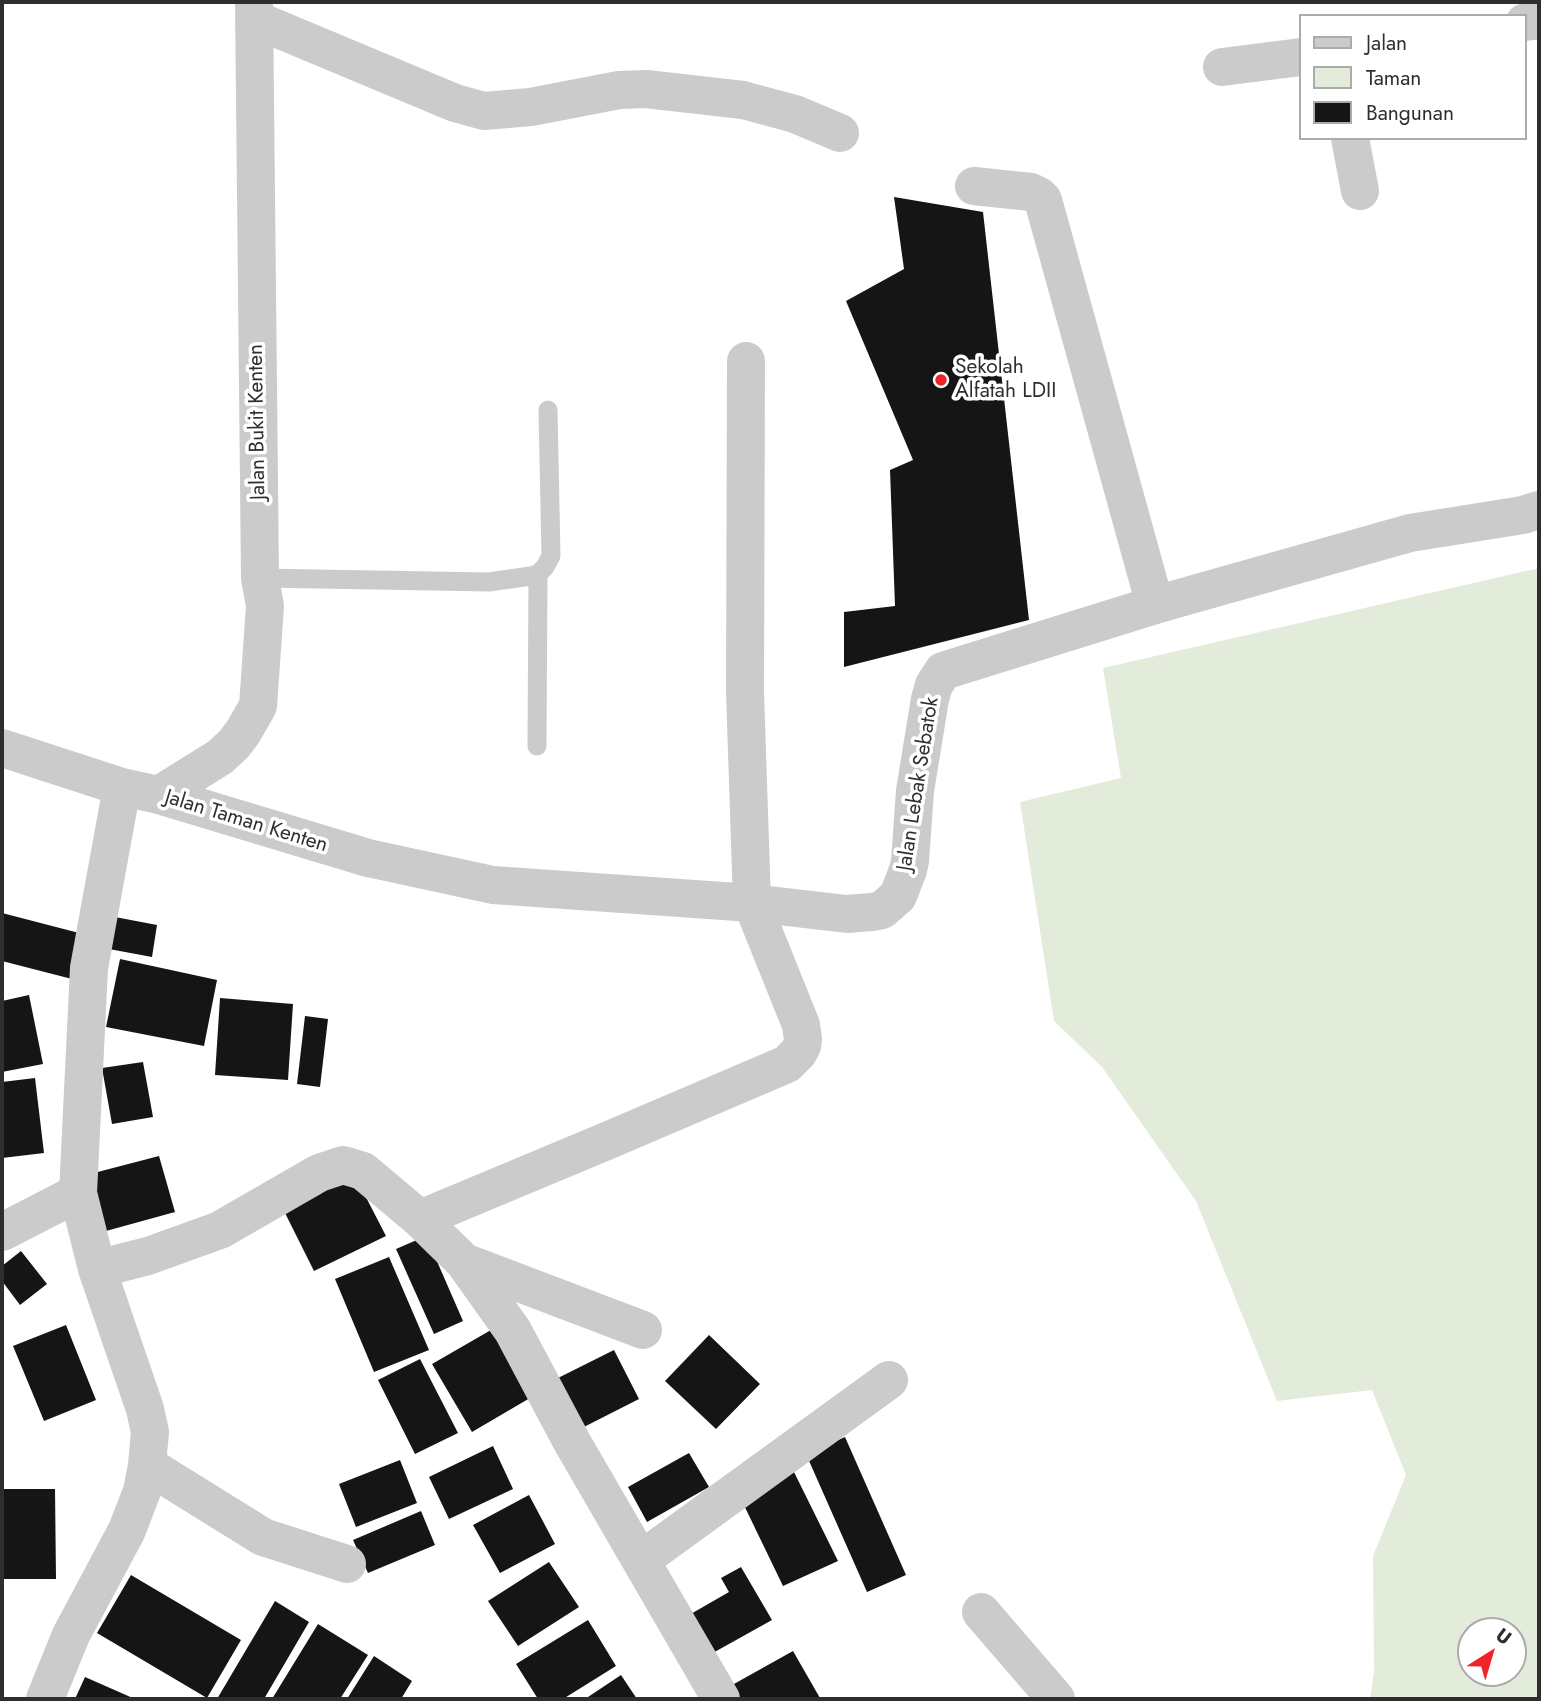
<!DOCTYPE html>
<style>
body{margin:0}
#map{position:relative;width:1541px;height:1701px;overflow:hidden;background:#fff;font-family:Jost,sans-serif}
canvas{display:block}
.frame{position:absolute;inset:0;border:4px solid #2e2e2e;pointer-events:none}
.legend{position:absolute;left:1299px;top:14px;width:228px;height:126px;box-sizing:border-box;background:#fff;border:2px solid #ababab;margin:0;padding:9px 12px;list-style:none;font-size:21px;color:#2e2e2e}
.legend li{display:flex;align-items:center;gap:14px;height:35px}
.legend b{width:35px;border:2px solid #ababab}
.north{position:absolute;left:1457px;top:1617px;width:70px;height:70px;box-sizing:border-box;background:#fff;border:2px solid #ababab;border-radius:50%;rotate:37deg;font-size:19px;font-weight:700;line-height:28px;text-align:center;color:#2e2e2e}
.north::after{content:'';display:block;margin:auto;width:24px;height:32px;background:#f02428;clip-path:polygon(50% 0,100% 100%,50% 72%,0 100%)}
</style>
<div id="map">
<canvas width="1541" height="1701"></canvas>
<div class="frame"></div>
<ul class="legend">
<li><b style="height:9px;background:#cbcbcb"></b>Jalan</li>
<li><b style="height:19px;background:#e3ecda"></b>Taman</li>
<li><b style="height:19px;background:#151515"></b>Bangunan</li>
</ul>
<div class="north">U</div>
</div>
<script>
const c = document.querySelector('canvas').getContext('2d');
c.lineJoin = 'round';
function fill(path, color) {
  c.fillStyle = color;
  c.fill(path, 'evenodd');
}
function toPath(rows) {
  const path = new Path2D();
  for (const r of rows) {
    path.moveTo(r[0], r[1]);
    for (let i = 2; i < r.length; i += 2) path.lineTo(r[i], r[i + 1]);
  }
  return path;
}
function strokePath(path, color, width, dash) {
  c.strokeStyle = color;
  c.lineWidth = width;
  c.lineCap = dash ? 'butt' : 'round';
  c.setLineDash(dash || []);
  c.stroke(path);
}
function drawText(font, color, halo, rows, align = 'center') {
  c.font = font + ' Jost,sans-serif';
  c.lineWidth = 7;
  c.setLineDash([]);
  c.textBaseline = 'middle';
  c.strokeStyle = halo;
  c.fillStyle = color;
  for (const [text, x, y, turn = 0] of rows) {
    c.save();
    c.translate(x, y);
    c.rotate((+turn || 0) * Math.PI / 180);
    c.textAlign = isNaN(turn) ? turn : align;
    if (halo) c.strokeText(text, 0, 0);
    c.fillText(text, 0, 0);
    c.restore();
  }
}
fill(toPath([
 [1539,568,1539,1699,1370,1699,1374,1671,1373,1556,1406,1475,1372,1390,1277,1401,1196,1201,1102,1067,1054,1021,1020,802,1121,778,1103,668],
 [1471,1631,1513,1631,1513,1673,1471,1673]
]), '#e3ecda');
fill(toPath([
 [894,197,983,212,1029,620,844,667,844,612,895,606,890,470,913,460,846,301,904,269],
 [2,913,83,934,72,979,2,961],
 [115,917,157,925,152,957,109,949],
 [120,959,217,980,204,1046,106,1027],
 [29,995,43,1064,2,1072,2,1001],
 [220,998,293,1004,288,1080,215,1075],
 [305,1016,328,1019,320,1087,297,1084],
 [143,1062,153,1117,112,1124,102,1068],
 [35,1078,44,1153,2,1158,2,1082],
 [159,1156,175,1212,106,1231,90,1174],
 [354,1174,386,1236,314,1271,283,1209],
 [426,1236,463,1321,434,1334,396,1249],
 [21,1251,47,1284,20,1305,2,1281,2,1266],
 [389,1257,429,1350,374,1372,335,1279],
 [66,1325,96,1400,44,1421,13,1346],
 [491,1330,530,1398,472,1432,432,1364],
 [709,1335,760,1384,716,1429,665,1381],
 [614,1350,639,1399,576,1431,550,1382],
 [420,1359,458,1433,415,1454,378,1380],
 [845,1437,906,1575,867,1592,806,1454],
 [493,1446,513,1489,449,1519,429,1477],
 [689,1453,709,1487,647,1522,628,1487],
 [400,1460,417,1503,356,1527,339,1484],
 [794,1472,838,1561,783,1586,740,1497],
 [2,1489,55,1489,56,1579,2,1579],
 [529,1495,555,1544,500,1573,473,1525],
 [421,1511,435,1545,368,1573,353,1540],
 [549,1562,579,1607,518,1646,488,1601],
 [741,1567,772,1620,711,1654,689,1615,729,1592,721,1578],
 [131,1575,241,1640,207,1698,97,1633],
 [275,1601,309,1622,264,1699,217,1699],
 [588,1620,616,1666,563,1699,538,1699,516,1664],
 [318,1624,368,1655,340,1699,272,1699],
 [793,1651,820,1698,730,1699,725,1689],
 [374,1656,412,1681,401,1699,347,1699],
 [621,1675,637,1699,585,1699],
 [85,1677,135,1699,75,1699]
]), '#151515');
strokePath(toPath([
 [260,578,489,582,531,576,538,574,545,567,551,556,548,410],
 [537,746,538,574]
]), '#cbcbcb', 19);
strokePath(toPath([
 [254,19,455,103,484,111,531,107,619,90,646,89,743,100,795,114,840,133],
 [1525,22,1539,20],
 [1222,67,1301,57],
 [1350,138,1360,191],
 [974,186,1031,192,1039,196,1043,200,1155,605],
 [2,748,122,787,159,795,368,858,493,885,752,903,847,914,872,912,882,910,898,896,908,870,910,861,915,791,930,699,934,685,943,671,1155,605,1410,533,1523,515,1539,510],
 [159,795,220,757,234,744,243,732,258,706,265,606,260,578,254,2],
 [420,1219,609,1140,787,1064,798,1053,802,1046,803,1039,801,1025,752,903,745,692,746,361],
 [2,1232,78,1193],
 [464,1262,513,1331,572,1442,721,1699],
 [97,1269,148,1256,220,1230,319,1173,343,1165,363,1171,420,1219,464,1262,643,1330],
 [147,1465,263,1537,347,1564],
 [641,1560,889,1380],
 [981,1612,1056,1699],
 [45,1699,71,1635,127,1530,142,1491,147,1465,150,1432,145,1409,97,1269,78,1193,89,968,122,787]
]), '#cbcbcb', 38);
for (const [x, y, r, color] of [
 [941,380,7,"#f02428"]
]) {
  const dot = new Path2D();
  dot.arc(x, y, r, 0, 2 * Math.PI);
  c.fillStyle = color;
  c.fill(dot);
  strokePath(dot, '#fff', 2.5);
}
drawText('21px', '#2e2e2e', '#fff', [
 ["Sekolah",955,368],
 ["Alfatah LDII",955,392]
], 'left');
drawText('21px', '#2e2e2e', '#fff', [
 ["Jalan Bukit Kenten",258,422,-91],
 ["Jalan Lebak Sebatok",919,784,-81],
 ["Jalan Taman Kenten",246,822,17]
]);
</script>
